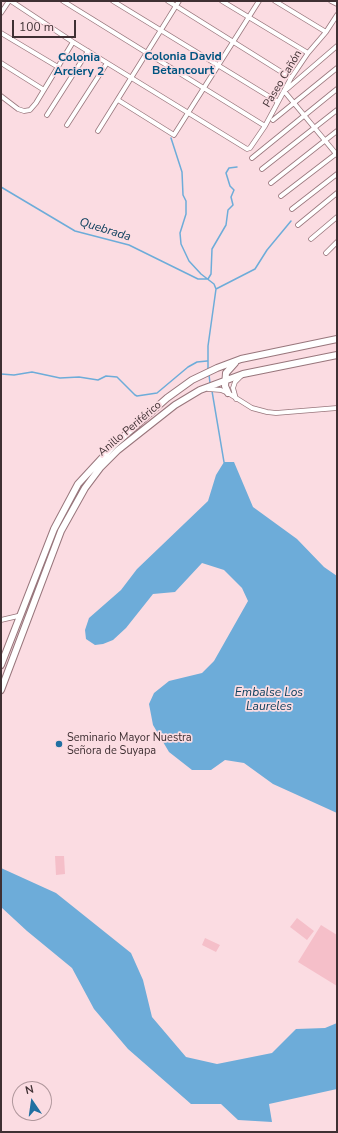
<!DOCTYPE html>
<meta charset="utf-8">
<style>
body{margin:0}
#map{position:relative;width:338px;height:1133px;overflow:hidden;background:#fbdce2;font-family:"Nunito Sans",sans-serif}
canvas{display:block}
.frame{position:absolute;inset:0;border:2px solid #3f3033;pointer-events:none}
.north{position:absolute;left:12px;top:1081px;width:40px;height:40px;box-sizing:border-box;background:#fbdce2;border:1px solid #b0979c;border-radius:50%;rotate:347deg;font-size:11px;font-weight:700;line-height:16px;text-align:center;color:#3f3033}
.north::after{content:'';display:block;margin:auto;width:14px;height:18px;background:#2070a2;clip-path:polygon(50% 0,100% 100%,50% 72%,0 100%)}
.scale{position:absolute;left:12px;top:20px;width:64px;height:18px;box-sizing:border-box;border:2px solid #3f3033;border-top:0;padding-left:5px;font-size:12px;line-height:14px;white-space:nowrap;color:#3f3033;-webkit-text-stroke:3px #fbdce2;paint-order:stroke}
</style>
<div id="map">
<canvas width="338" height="1133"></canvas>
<div class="frame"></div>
<div class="north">N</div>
<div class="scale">100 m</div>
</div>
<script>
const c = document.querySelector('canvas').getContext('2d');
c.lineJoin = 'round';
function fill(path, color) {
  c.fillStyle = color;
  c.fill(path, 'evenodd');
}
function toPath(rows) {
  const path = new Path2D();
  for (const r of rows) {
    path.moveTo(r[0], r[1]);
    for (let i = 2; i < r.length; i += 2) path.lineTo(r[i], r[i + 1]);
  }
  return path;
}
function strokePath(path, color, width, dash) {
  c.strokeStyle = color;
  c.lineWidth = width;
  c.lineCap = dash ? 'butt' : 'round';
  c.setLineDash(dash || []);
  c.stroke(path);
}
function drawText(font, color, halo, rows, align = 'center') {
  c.font = font + ' "Nunito Sans",sans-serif';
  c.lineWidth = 3.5;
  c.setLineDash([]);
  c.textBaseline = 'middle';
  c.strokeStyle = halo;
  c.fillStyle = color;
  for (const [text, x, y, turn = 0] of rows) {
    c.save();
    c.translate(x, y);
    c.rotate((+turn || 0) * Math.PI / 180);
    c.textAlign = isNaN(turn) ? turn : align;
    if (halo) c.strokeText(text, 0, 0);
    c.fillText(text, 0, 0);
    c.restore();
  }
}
fill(toPath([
 [55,856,64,856,65,874,56,875],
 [297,918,314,931,307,940,290,927],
 [321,925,337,935,337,986,298,962],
 [205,938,220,945,216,952,202,945]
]), '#f5bfc9');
fill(toPath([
 [224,462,234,462,253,507,297,539,324,567,337,576,337,813,273,784,244,763,225,760,211,770,192,770,169,752,153,725,149,704,154,693,169,681,202,673,214,661,248,601,242,588,224,570,202,563,175,592,153,594,126,628,113,640,103,644,95,645,86,639,85,630,89,618,121,590,137,569,208,501,216,475],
 [1,868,56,893,131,953,143,980,152,1017,186,1057,217,1064,272,1053,296,1029,325,1028,337,1023,337,1089,269,1104,272,1122,238,1120,221,1104,191,1104,128,1049,94,1009,72,968,27,931,1,907]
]), '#6dacd9');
strokePath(toPath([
 [171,138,182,172,183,195,186,201,186,214,180,233,181,244,189,261,201,274,214,284,216,289,208,346,208,369],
 [1,187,75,231,129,245,198,279,208,279],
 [208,279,211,274,212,249,226,225,228,210,233,205,231,197,234,190,230,186,226,173,229,168,237,167],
 [216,289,255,269,267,250,291,221],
 [1,374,14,375,32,372,60,378,79,377,98,380,106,376,117,377,135,395,137,396,157,393,188,367,197,362,207,361],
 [209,375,210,383],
 [212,391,224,462]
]), '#6dacd9', 1.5);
const minor = toPath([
 [11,1,73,42,247,149,250,148,265,126,291,78,308,53,326,32,337,15],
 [63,1,265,126],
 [113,1,278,102],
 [168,1,291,78],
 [222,1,308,53],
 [275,1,326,32],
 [331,1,337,4],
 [1,13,9,1],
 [1,33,58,67],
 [1,63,44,90],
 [287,89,337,46],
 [284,91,337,155],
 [1,96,18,109,24,111,30,110,36,103,73,42],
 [118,100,174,135,259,1],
 [47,115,88,51],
 [273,120,337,68],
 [67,125,107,63],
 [98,131,179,1],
 [252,158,337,89],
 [262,169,337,110],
 [271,183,337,131],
 [281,196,337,153],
 [292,209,337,174],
 [298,225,337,193],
 [311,239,337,217],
 [326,253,337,242],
 [208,389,221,390,228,393,252,408,267,412,276,413,337,408],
 [236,399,233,388,235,382,242,375],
 [1,620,18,616]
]);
const highway = toPath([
 [228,393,225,386,226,373,235,363],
 [1,665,54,529,78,484,114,445,167,398,192,380,217,368,241,359,337,339],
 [1,690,61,531,85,488,100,468,118,450,175,405,200,390,243,374,337,355]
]);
strokePath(minor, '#98767c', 5.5);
strokePath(highway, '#98767c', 8);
strokePath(minor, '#fff', 4);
strokePath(highway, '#fff', 6);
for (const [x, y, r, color] of [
 [59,744,4,"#2070a2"]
]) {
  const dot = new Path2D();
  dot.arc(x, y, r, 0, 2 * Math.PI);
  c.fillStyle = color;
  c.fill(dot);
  strokePath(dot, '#fbdce2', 1.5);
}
drawText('11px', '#3f3033', '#fbdce2', [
 ["Paseo Cañón",283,79,-59],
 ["Anillo Periférico",130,429,-40]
]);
drawText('11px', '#3f3033', '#fbdce2', [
 ["Seminario Mayor Nuestra",67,738],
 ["Señora de Suyapa",67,751]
], 'left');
drawText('bold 12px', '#005480', '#fbdce2', [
 ["Colonia David",183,57],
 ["Betancourt",183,71],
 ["Colonia",79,58],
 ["Arciery 2",79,72]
]);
drawText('italic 12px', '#0e405e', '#fbdce2', [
 ["Quebrada",105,230,17],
 ["Embalse Los",269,693],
 ["Laureles",269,707]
]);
</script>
